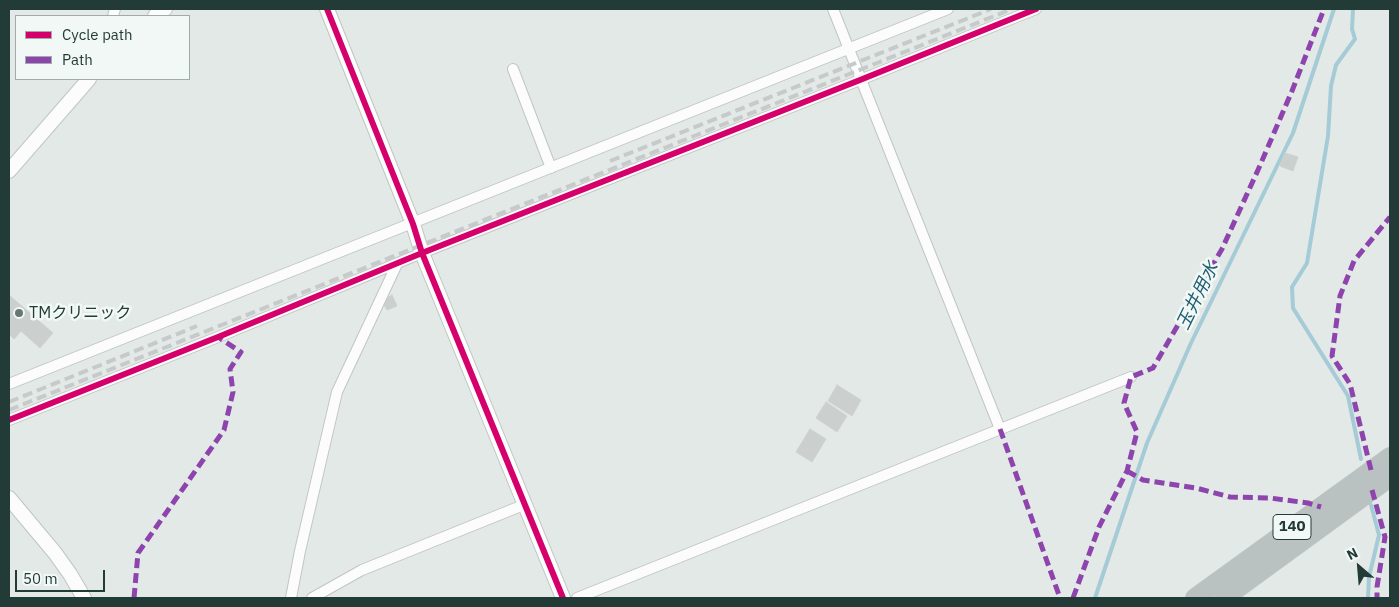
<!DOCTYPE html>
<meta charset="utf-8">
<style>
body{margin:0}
#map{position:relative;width:1399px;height:607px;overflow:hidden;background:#e3e9e7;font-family:"IBM Plex Sans",sans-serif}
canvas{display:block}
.frame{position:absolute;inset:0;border:10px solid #223b37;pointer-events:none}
.legend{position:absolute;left:15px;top:15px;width:175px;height:65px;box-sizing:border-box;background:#f2f8f5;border:1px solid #9faca9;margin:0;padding:6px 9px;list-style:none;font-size:15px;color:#223b37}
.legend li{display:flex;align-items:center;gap:10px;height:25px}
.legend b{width:25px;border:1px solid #9faca9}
.north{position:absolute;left:1334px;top:542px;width:50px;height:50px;-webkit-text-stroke:4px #f2f8f5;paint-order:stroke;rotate:333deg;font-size:14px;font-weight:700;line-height:20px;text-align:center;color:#223b37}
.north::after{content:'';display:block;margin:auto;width:18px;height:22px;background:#223b37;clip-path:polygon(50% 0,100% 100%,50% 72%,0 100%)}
.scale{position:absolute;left:15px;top:570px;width:90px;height:22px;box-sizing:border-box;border:2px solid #223b37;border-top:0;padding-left:6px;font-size:15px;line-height:18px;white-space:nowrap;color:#223b37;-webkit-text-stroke:4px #f2f8f5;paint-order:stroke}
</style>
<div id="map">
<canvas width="1399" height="607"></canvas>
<div class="frame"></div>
<ul class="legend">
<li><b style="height:6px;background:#d6006c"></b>Cycle path</li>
<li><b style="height:6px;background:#8e44ad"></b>Path</li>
</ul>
<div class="north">N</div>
<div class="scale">50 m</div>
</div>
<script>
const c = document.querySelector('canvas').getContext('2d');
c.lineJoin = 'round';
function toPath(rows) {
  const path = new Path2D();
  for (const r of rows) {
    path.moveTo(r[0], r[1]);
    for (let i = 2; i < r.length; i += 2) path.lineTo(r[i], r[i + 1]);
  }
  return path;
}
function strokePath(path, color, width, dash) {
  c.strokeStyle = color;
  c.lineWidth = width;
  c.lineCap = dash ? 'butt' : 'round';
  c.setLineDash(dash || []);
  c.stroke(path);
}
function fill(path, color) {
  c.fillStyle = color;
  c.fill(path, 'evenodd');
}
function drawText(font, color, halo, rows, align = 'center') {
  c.font = font + ' "IBM Plex Sans","Noto Sans JP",sans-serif';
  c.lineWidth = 5;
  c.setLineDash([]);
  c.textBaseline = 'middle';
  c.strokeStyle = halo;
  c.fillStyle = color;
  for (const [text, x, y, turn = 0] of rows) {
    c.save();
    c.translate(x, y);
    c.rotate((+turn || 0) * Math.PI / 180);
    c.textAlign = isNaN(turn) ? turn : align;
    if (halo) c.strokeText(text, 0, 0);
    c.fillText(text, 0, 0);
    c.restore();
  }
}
strokePath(toPath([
 [1353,9,1352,29,1355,39,1336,65,1331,86,1328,136,1307,263,1292,287,1293,308,1348,396,1361,459],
 [1095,598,1147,443,1191,343,1293,133,1334,9],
 [1368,598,1369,577,1379,535,1371,505]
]), '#a5cbd6', 4);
const building = toPath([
 [1285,153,1298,157,1293,171,1280,166,1285,153],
 [9,295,53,333,40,348,21,331,14,339,9,334,9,295],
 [392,295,397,306,387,310,384,305,387,298,392,295],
 [837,385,861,400,852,416,828,401,837,385],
 [826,402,847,416,837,432,816,418,826,402],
 [810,429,826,439,812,462,796,452,810,429]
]);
fill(building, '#cbd0ce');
strokePath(building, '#ccd2d0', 1);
const street = toPath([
 [833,9,1000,429],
 [113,16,115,9],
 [513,69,551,168],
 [9,384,948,9],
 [9,420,218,337,422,253,860,80,1036,9],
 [291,598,300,551,337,392,397,264],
 [312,598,362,570,526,504],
 [577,598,1131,377]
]);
const secondary = toPath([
 [327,9,413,224,422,253,563,598],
 [155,16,165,9],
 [9,171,89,79],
 [9,498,55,553,70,574,84,598]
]);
const highway = toPath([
 [1195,598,1390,457],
 [1224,598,1390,477]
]);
strokePath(street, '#c0c6c4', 12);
strokePath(secondary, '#bfc6c4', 16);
strokePath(highway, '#bcc5c3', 20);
strokePath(street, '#fbfcfb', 10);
strokePath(secondary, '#fbfcfb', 14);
strokePath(highway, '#bac2c1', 18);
strokePath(toPath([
 [610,161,991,9],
 [9,402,197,326],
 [9,410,1012,9]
]), '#c7caca', 4, [10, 5]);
strokePath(toPath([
 [1000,429,1060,598],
 [1371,470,1350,384,1332,356,1340,296,1354,261,1390,217],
 [1127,471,1143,480,1196,488,1230,497,1270,498,1308,503,1321,507],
 [1372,490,1385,537,1377,587,1377,598],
 [134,598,138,553,224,430,233,392,230,369,241,352,218,337],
 [1073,598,1099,527,1127,471,1137,432,1124,403,1131,377,1153,368,1222,249,1258,170,1292,91,1324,9]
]), '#8e44ad', 5, [10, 5]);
strokePath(toPath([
 [327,9,413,224,422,253,563,598],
 [9,420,218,337,422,253,860,80,1036,9]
]), '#d6006c', 6);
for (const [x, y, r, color] of [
 [19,313,5,"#667875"]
]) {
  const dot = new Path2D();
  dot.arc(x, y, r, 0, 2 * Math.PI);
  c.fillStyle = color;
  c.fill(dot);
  strokePath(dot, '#f2f8f5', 2);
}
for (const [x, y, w] of [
 [1292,527,38]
]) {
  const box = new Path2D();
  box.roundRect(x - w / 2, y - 12.5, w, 25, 4);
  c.fillStyle = '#f2f8f5';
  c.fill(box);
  strokePath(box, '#223b37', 1);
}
drawText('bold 15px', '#223b37', null, [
 ["140",1292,527]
]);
drawText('16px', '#223b37', '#f2f8f5', [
 ["TMクリニック",29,313]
], 'left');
drawText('italic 18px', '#1f5f74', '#f2f8f5', [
 ["玉井用水",1198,296,-64]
]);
</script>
